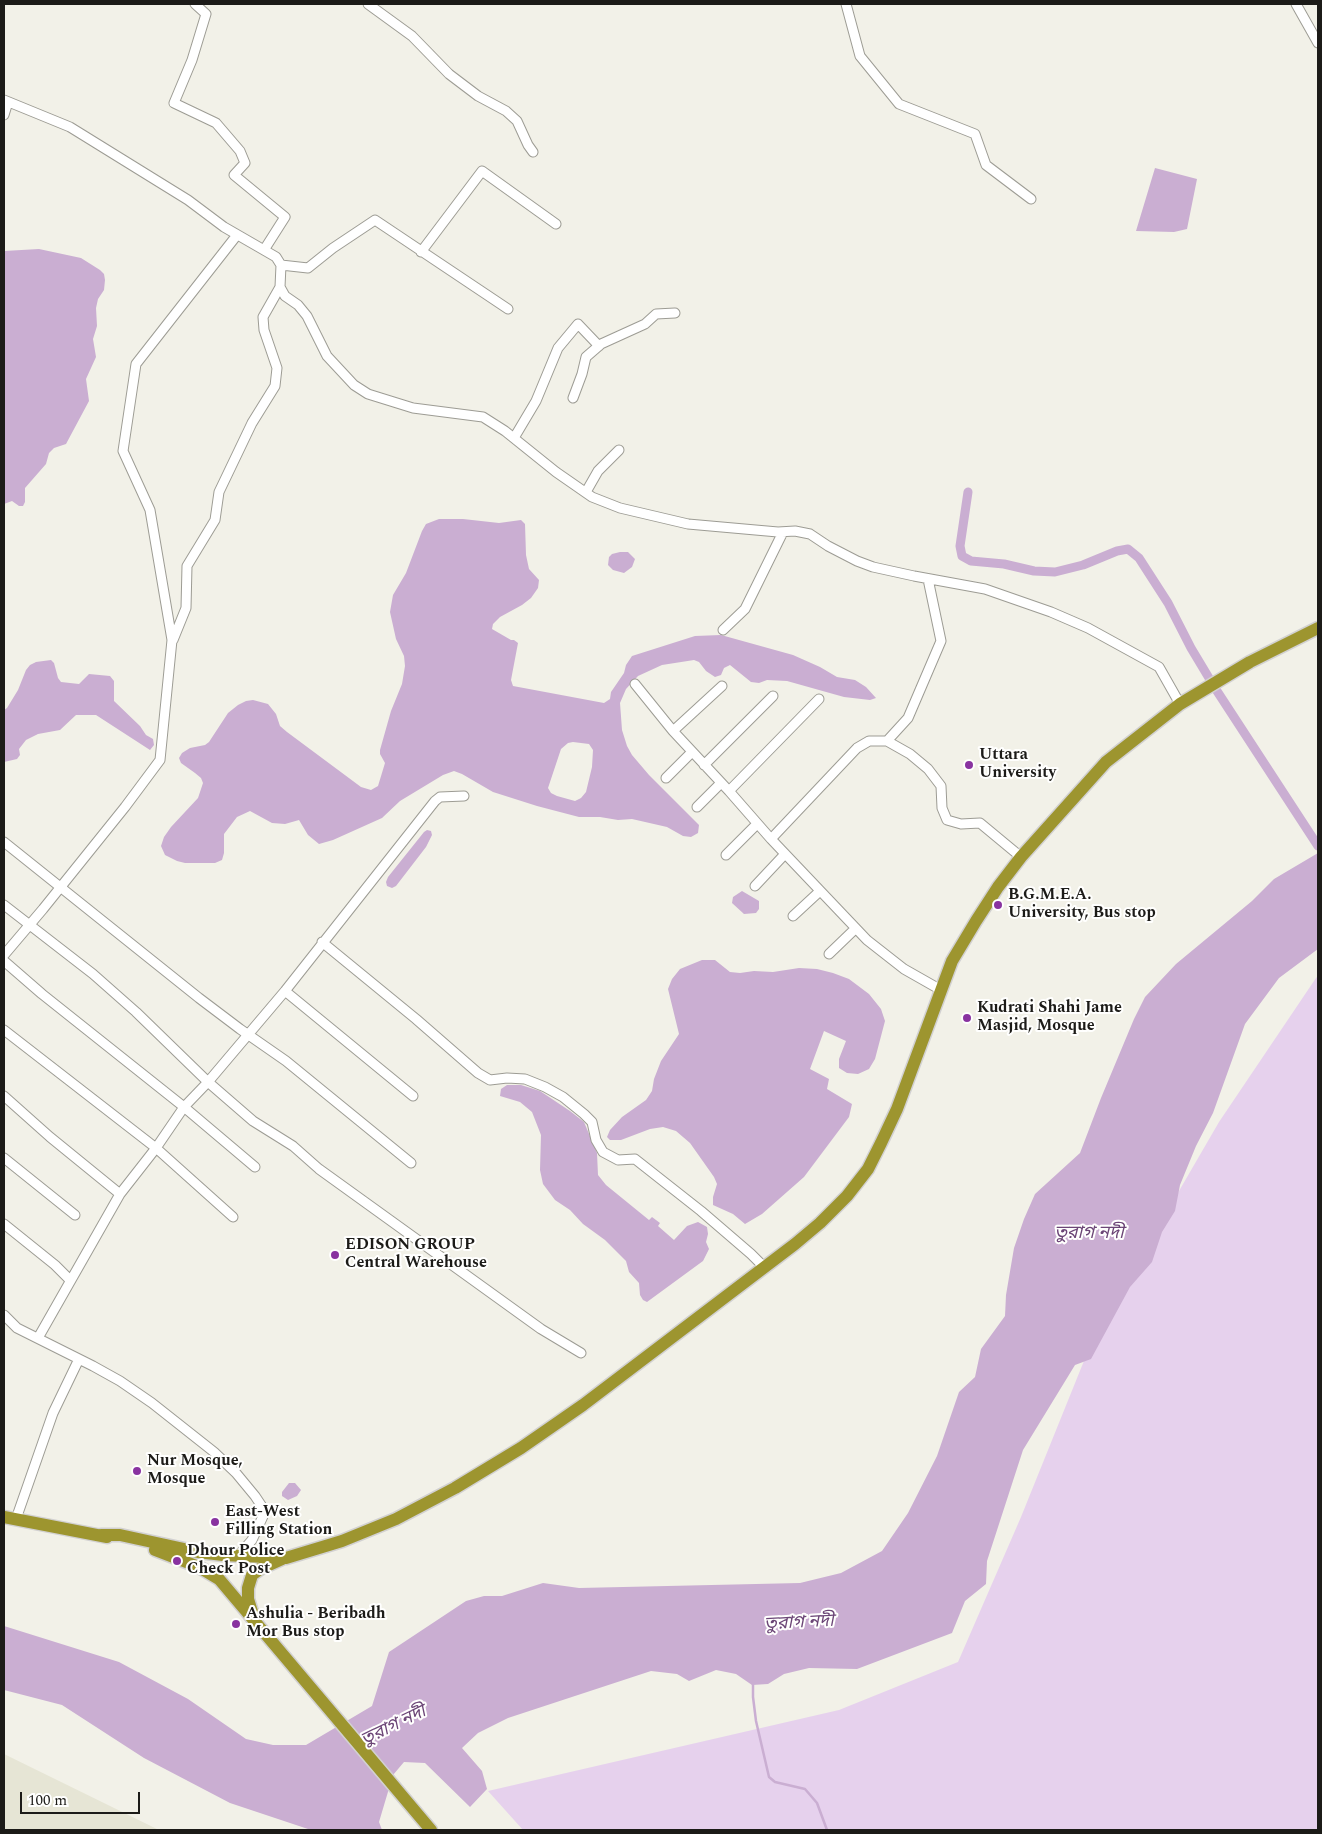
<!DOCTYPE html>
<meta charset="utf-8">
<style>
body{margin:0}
#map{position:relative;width:1322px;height:1834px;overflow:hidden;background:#f2f1e8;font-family:Spectral,serif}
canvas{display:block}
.frame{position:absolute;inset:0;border:5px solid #1c1b18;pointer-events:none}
.scale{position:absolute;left:20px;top:1792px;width:120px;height:22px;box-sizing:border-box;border:2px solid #1c1b18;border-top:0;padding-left:6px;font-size:15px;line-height:18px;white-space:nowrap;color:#1c1b18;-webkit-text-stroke:4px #fffffe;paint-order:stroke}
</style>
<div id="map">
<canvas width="1322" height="1834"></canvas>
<div class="frame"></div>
<div class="scale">100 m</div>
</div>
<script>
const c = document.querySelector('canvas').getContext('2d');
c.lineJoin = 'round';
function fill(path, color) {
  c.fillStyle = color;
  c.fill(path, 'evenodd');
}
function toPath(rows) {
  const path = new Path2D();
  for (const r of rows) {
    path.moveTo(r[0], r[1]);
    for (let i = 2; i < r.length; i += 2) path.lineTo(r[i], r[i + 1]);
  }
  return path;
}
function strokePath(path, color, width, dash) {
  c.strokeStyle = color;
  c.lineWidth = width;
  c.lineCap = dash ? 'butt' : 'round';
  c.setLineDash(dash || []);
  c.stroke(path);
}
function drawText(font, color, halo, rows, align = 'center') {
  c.font = font + ' Spectral,"Noto Sans Bengali",serif';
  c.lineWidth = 4;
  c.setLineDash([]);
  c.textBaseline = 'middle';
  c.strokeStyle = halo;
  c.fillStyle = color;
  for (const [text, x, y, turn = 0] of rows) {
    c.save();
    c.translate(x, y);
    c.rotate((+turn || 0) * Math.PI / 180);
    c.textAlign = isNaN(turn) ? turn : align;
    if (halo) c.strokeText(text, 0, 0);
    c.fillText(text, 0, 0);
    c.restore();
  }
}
fill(toPath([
 [4,1754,159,1830,4,1830]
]), '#e6e5d5');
fill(toPath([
 [1318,976,1318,1830,523,1830,488,1791,839,1710,958,1662,1021,1517,1092,1341,1219,1122,1316,978]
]), '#e6d1ed');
fill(toPath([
 [1155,168,1197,179,1187,229,1174,232,1136,231],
 [39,249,81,258,100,270,104,274,105,280,104,290,98,299,96,308,97,326,93,339,96,357,86,379,89,401,66,444,54,448,49,453,46,464,25,488,25,502,23,506,19,506,12,501,4,504,4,251],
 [439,519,463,519,499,523,521,520,525,524,526,555,529,569,539,580,538,588,531,598,522,605,500,617,493,624,492,629,511,640,514,640,518,643,511,680,513,686,604,703,610,699,611,692,624,673,626,665,632,656,695,636,721,635,793,655,820,667,837,677,855,680,866,687,876,698,870,700,844,697,787,681,767,680,759,683,751,682,730,665,724,668,721,675,715,677,706,671,699,662,694,660,662,665,638,676,626,689,620,703,622,730,627,746,632,755,649,775,699,825,698,833,691,837,683,836,667,827,632,819,618,820,600,817,579,817,537,806,493,792,462,774,454,771,443,775,400,801,382,818,333,840,319,844,308,835,299,820,285,824,272,823,250,811,237,817,224,834,224,853,222,860,215,863,185,863,177,861,165,855,161,846,164,837,171,827,198,798,203,783,201,778,195,773,181,763,179,758,182,753,190,748,205,745,209,742,228,713,238,705,246,701,253,700,268,704,276,714,280,726,287,732,361,787,371,790,378,786,385,763,380,754,380,750,391,711,402,684,405,666,404,656,396,639,390,612,393,595,406,573,422,531,426,524],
 [573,742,589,744,593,750,592,767,586,792,581,798,575,801,557,796,551,793,548,788,561,749,568,743],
 [620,552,628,552,635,559,632,567,624,573,613,570,608,565,609,557,612,554],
 [51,660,54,663,58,678,61,682,79,684,89,674,110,676,114,681,114,701,140,726,146,735,153,739,154,745,150,750,96,715,76,715,60,730,38,734,26,740,19,749,20,755,17,759,4,762,4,710,7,708,18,690,26,670,30,665,36,662],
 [427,830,431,831,432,835,426,847,396,886,392,888,387,886,386,882,388,877,424,832],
 [1318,853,1318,949,1279,978,1245,1024,1213,1113,1196,1146,1180,1185,1175,1211,1162,1232,1152,1262,1130,1287,1091,1359,1075,1365,1023,1450,987,1561,986,1584,965,1601,952,1633,857,1669,809,1668,784,1674,768,1684,752,1685,736,1674,716,1670,689,1681,677,1674,651,1671,508,1718,478,1733,462,1748,482,1771,487,1789,470,1807,425,1763,404,1762,393,1775,379,1822,382,1830,311,1830,230,1803,144,1758,62,1705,4,1690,4,1626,119,1662,188,1699,246,1739,273,1745,306,1745,372,1706,389,1652,466,1601,484,1596,502,1596,543,1583,579,1588,800,1583,841,1573,882,1551,908,1513,937,1456,959,1392,975,1377,981,1349,1005,1316,1006,1295,1014,1248,1024,1219,1035,1194,1080,1153,1101,1098,1134,1019,1145,997,1176,964,1252,901,1274,879],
 [742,891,759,901,759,909,756,913,744,914,732,903,733,897],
 [702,960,715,960,730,972,740,973,754,971,773,972,799,968,817,969,833,973,849,979,869,994,881,1009,885,1021,875,1059,869,1069,858,1074,847,1073,839,1068,839,1059,846,1041,824,1031,810,1069,829,1079,827,1089,852,1104,849,1117,804,1177,762,1214,745,1224,733,1214,713,1205,713,1197,717,1184,714,1177,690,1143,676,1131,663,1127,650,1129,621,1140,610,1140,607,1137,610,1130,622,1117,646,1100,652,1091,654,1079,661,1061,679,1034,668,989,672,979,680,969],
 [507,1085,521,1085,540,1091,570,1111,584,1122,597,1153,598,1175,606,1185,649,1220,652,1217,660,1223,658,1226,674,1240,687,1226,698,1222,707,1227,708,1234,706,1242,709,1249,703,1261,647,1302,643,1300,640,1295,639,1283,629,1272,626,1261,605,1240,583,1224,570,1210,555,1200,543,1184,540,1170,541,1135,532,1112,520,1102,500,1096,501,1089],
 [289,1483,295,1483,301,1490,297,1496,288,1500,282,1496,282,1492]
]), '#caaed2');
strokePath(toPath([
 [753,1684,753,1697,756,1721,769,1777,775,1782,805,1789,817,1803,827,1830]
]), '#caaed2', 2.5);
strokePath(toPath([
 [968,492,960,546,962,556,971,561,1004,564,1034,571,1055,572,1083,565,1117,551,1128,549,1139,558,1168,603,1191,648,1215,688,1318,846]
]), '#caaed2', 9);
const minor = toPath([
 [195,4,206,14,192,60,174,103,216,123,240,151,245,163,234,175,285,217,264,250],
 [368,4,412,36,449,74,478,96,506,111,517,121,528,145,533,152],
 [846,4,860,56,899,104,975,134,986,165,1031,199],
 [1296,4,1318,43],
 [4,100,70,127,188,200,224,227,276,257,281,265,280,287,285,296,298,305,307,316,327,356,354,385,368,394,413,408,483,417,505,431,556,472,592,497,620,508,688,524,778,532,795,531,810,534,828,546,857,561,873,567,914,576,985,589,1051,612,1088,628,1159,667,1180,704],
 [4,115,8,102],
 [421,252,482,171,556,224],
 [281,265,308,268,333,248,375,220,508,309],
 [573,398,582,374,586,357,601,344,645,324,656,314,675,313],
 [514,438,536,401,558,348,578,324,599,346],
 [586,492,598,471,619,450],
 [928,579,941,641,908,718,887,741,910,754,928,769,941,786,942,808,947,820,961,824,980,823,1021,857],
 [723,630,745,609,783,532],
 [173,640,186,608,187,566,215,520,219,492,252,423,275,386,277,368,264,330,263,317,280,287],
 [635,684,673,731,729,791,771,839,867,940,904,969,941,990],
 [673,731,722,686],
 [704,765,773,696],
 [666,778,692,752],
 [729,791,819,699],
 [697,807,721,783],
 [771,839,857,748,869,741,887,741],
 [4,842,199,998,240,1029,286,1061,411,1163],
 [726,855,757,824],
 [755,886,785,854],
 [4,905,93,974,136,1012,208,1082,253,1121,293,1146,319,1169,541,1329,581,1353],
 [793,916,820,891],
 [322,942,416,1019,478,1073,490,1080,507,1078,525,1079,545,1087,563,1097,584,1114,592,1122,596,1140,603,1152,618,1160,635,1159,701,1211,751,1254,764,1267],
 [829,954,855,929],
 [4,955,43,909,125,807,160,760,172,640,150,510,123,451,136,364,237,235],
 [4,961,42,994,184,1107,255,1167],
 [285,991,413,1096],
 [4,1030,156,1148,233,1217],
 [4,1096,50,1137,120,1194],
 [4,1158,75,1215],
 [4,1224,55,1265,70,1280],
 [4,1315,17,1328,93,1366,120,1381,152,1403,214,1452,236,1473,255,1496,263,1508,264,1514,252,1540,238,1556],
 [38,1338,120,1194,156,1148,184,1107,208,1082,285,991,435,801,440,797,464,796],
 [16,1519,53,1413,79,1359]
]);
const highway = toPath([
 [4,1517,107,1537],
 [101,1535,120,1535,198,1552,223,1555,286,1558,342,1541,396,1519,455,1488,521,1448,583,1405,795,1244,820,1223,847,1196,868,1169,881,1143,897,1109,952,961,976,921,998,887,1021,857,1106,762,1180,704,1250,662,1318,628],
 [155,1550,199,1567,219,1579,431,1830],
 [253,1615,248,1599,248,1588,252,1575,260,1569,282,1559]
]);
strokePath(minor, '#9d9c94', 11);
strokePath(highway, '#d2d1d1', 15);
strokePath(minor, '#fff', 9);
strokePath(highway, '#9d952f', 12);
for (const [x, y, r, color] of [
 [969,765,5,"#8933a0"],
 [998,905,5,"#8933a0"],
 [967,1018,5,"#8933a0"],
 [335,1255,5,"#8933a0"],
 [137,1471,5,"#8933a0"],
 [215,1522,5,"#8933a0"],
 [177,1561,5,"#8933a0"],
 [236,1624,5,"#8933a0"]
]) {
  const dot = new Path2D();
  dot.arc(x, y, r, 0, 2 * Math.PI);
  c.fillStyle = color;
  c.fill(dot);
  strokePath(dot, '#fffffe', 2);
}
drawText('bold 16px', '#1c1b18', '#fffffe', [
 ["Uttara",979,756],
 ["University",979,774],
 ["B.G.M.E.A.",1008,896],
 ["University, Bus stop",1008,914],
 ["Kudrati Shahi Jame",977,1009],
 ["Masjid, Mosque",977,1027],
 ["EDISON GROUP",345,1246],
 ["Central Warehouse",345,1264],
 ["Nur Mosque,",147,1462],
 ["Mosque",147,1480],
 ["East-West",225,1513],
 ["Filling Station",225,1531],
 ["Dhour Police",187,1552],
 ["Check Post",187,1570],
 ["Ashulia - Beribadh",246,1615],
 ["Mor Bus stop",246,1633]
], 'left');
drawText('italic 18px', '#6b4576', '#fffffe', [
 ["তুরাগ নদী",1089,1234],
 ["তুরাগ নদী",799,1624,-3],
 ["তুরাগ নদী",394,1727,-26]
]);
</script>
